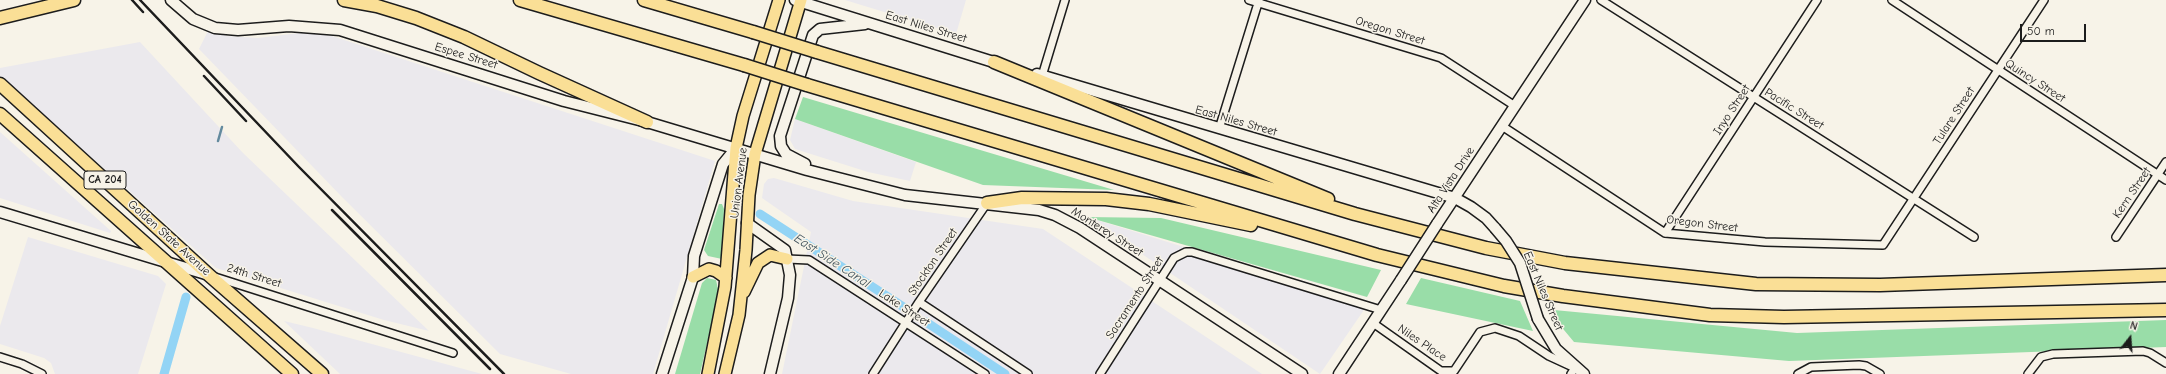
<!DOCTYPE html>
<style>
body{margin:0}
#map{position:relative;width:2166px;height:374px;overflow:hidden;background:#f7f3e8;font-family:"Comic Neue",sans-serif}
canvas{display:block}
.north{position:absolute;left:2110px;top:318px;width:40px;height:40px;-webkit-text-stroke:3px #f7f3e8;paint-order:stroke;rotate:17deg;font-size:11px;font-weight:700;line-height:16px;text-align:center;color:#1c1c1c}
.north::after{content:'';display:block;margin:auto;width:14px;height:18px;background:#1c1c1c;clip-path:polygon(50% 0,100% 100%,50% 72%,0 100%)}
.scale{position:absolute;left:2020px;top:24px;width:66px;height:18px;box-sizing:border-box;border:2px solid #1c1c1c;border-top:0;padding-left:5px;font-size:12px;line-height:14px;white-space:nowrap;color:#1c1c1c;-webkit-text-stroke:3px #f7f3e8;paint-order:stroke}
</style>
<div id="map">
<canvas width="2166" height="374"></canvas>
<div class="north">N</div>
<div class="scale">50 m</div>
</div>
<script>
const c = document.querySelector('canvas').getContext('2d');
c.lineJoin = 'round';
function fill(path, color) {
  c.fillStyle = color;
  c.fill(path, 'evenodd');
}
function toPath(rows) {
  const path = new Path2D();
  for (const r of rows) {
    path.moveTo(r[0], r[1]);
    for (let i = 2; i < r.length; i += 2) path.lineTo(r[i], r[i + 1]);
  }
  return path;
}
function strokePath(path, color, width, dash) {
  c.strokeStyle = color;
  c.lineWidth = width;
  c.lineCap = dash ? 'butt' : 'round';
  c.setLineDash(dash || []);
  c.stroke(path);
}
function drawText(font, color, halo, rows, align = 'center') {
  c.font = font + ' "Comic Neue",sans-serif';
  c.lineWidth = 3;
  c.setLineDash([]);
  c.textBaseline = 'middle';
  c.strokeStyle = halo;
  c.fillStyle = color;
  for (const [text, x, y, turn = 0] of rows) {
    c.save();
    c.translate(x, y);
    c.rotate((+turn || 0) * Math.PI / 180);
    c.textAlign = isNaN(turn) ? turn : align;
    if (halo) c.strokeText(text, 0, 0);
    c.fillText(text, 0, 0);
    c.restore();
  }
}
fill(toPath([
 [845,0,966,0,956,34],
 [313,27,317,33,332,36,715,161,653,374,571,374,500,354,342,197,199,49,209,29,227,36,258,38,299,33],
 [140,42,243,153,429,331,384,320,216,268,0,76,0,68],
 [795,119,916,162,910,181,868,172,795,149,790,140],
 [0,132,111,231,110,233,0,198],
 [774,178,853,201,1043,229,1262,374,782,374,811,232,762,198,764,184,768,179],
 [1087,217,1368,304,1320,374],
 [28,237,158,276,166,284,138,374,55,374,51,363,44,358,0,344,0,326],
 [284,321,313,328,482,374,340,374]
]), '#ebe9ed');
fill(toPath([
 [803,97,1114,190,983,185,795,119],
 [719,204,722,204,724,209,722,259,708,256,704,250],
 [1087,217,1161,218,1381,270,1367,297],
 [707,278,716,280,718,289,713,317,700,374,675,374,702,283],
 [1421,278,1520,301,1533,331,1406,304],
 [1554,310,1797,333,2166,320,2166,347,1789,361,1574,342,1559,324]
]), '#99dda8');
strokePath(toPath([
 [218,141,222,127]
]), '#638a9e', 2.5);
strokePath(toPath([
 [760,214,905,308],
 [926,322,1005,374],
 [164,374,186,297]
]), '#93d4f5', 9);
const street = toPath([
 [1249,0,1441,58,1515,106],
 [1601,0,1974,237],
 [1892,0,2166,180],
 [1042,76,1065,0],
 [1502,126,1665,233,1765,242,1883,245,2044,0],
 [1219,129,1259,0],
 [1665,233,1817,0],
 [2116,237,2166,162],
 [787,259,809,260,985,374],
 [215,277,453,353],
 [919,302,1028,374],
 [1373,323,1441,371,1454,371,1480,332,1495,328,1519,336,1549,356,1575,368,1571,374],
 [0,357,22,364,42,374],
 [873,374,919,302,987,203],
 [1100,374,1174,258,1186,252,1192,252,1381,310],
 [1798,374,1811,367,1859,365,1866,366,1880,374],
 [2028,374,2041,357,2053,354,2143,351,2150,353,2166,363]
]);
const secondary = toPath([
 [171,0,193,19,215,28,238,30,289,26,340,30,564,101,647,122,807,170,905,195,1039,210,1055,215,1080,228,1302,374],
 [795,0,1000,64],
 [1037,74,1455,198,1471,207,1486,218,1495,228],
 [805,164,786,154,781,146,780,136,813,35,820,29,865,24],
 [0,212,209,275],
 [747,223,785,250,790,275,788,298,770,374],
 [1437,224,1585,0],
 [1538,319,1556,349,1584,374],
 [662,374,693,277,694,256,723,164,736,148],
 [1339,374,1401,280]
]);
const primary = toPath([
 [693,277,709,269,716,271,726,278],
 [744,292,758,263,770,255,787,259],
 [708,374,725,287,736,148,743,116,779,0],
 [725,374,739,315,746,250,749,195,755,154,801,0]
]);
const highway = toPath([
 [344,0,377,6,416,18,464,37,539,73,647,122],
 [520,0,744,65],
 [644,0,753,32],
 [0,18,74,0],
 [817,52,1355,214,1486,248,1565,263,1756,284,1880,285,2166,275],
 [994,62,1328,199],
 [0,84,210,276,322,374],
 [807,85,1377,255,1504,286,1563,296,1710,315,1784,317,2166,310],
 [0,114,292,374],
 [987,203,1022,198,1106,199,1149,204,1251,225]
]);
strokePath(street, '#1c1c1c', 10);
strokePath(secondary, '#1c1c1c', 13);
strokePath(primary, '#1c1c1c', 14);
strokePath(highway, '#1c1c1c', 15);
strokePath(street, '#f7f3e8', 7);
strokePath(secondary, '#f7f3e8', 10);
strokePath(primary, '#fadf96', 11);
strokePath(highway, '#fadf96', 12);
strokePath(toPath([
 [132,0,143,12],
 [140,0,299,167,504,374],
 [204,76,246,121],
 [332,210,490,369]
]), '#1c1c1c', 2.5);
const secondaryBridge = toPath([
 [1495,228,1506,241,1520,263,1538,319],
 [1401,280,1437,224]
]);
const highwayBridge = toPath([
 [753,32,817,52],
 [744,65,807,85]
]);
strokePath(secondaryBridge, '#1c1c1c', 13, []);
strokePath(highwayBridge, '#1c1c1c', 15, []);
strokePath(secondaryBridge, '#f7f3e8', 10);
strokePath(highwayBridge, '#fadf96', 12);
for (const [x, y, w] of [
 [105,180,42]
]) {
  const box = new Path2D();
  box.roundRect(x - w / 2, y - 9, w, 18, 3);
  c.fillStyle = '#f7f3e8';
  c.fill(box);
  strokePath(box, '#1c1c1c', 1);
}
drawText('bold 11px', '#1c1c1c', null, [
 ["CA 204",105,180]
]);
drawText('12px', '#1c1c1c', '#f7f3e8', [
 ["East Niles Street",926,27,17],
 ["Oregon Street",1390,31,17],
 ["Espee Street",466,56,17],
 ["Quincy Street",2035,81,33],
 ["Pacific Street",1794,109,32],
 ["Inyo Street",1732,110,-57],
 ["Tulare Street",1954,116,-57],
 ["East Niles Street",1236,121,16],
 ["Alta Vista Drive",1451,180,-57],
 ["Union Avenue",739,183,-83],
 ["Kern Street",2132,193,-56],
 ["Oregon Street",1702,224,7],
 ["Monterey Street",1107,232,32],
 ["Golden State Avenue",169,238,42],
 ["Stockton Street",933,262,-56],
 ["24th Street",254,276,17],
 ["East Niles Street",1543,291,67],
 ["Sacramento Street",1135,298,-57],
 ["Lake Street",904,308,33],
 ["Niles Place",1422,343,34]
]);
drawText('italic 13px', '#40535d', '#f7f3e8', [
 ["East Side Canal",832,261,33]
]);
</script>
